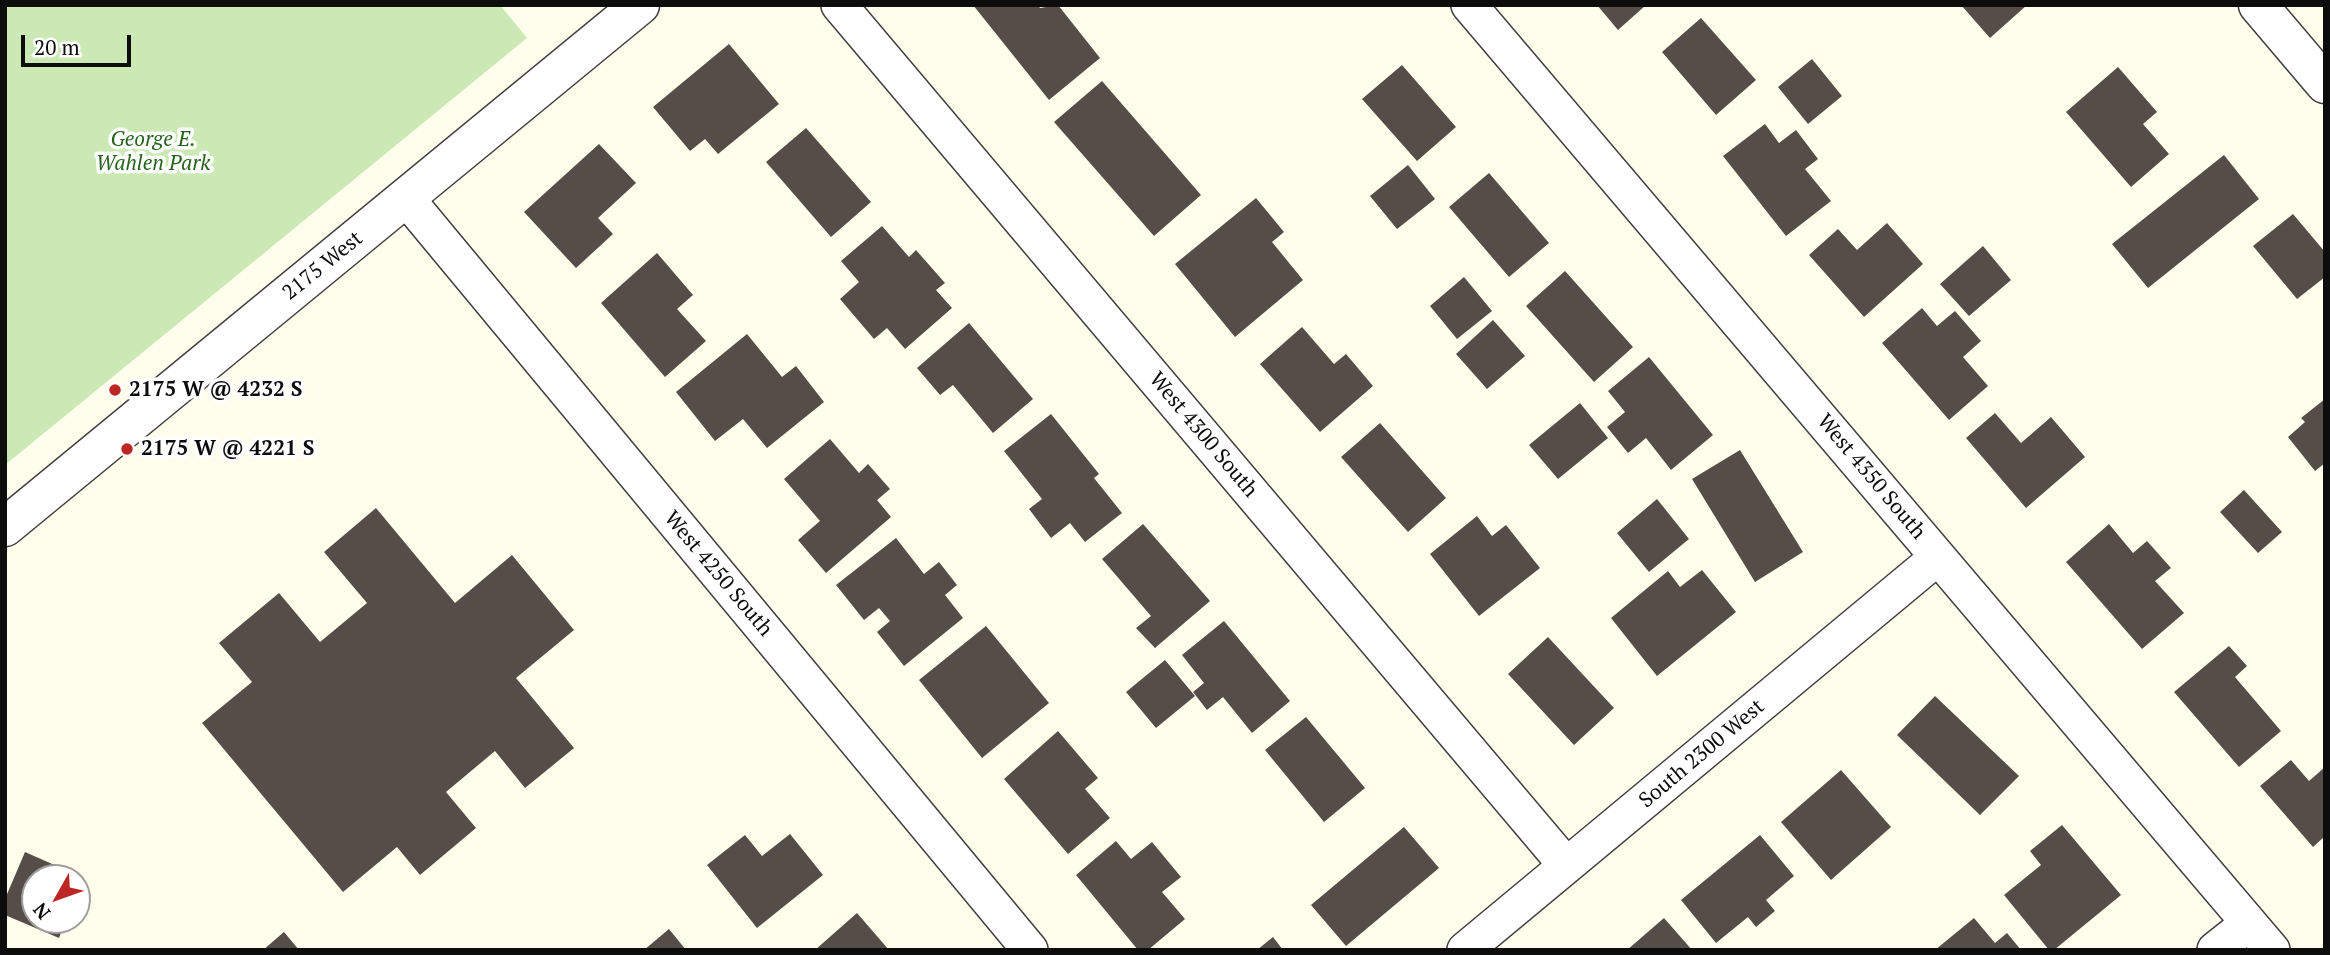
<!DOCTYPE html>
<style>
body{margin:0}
#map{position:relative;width:2330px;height:955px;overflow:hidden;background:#fffdeb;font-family:"PT Serif",serif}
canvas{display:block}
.frame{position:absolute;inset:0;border:7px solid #0c0c0c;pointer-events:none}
.north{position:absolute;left:21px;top:864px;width:70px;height:70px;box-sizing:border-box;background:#fff;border:2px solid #9e9e9e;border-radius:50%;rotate:230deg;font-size:19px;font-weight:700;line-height:28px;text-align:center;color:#0c0c0c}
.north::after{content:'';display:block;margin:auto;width:24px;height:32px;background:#bd2723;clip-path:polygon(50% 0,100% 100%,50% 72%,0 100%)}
.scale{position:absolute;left:21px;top:35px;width:110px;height:32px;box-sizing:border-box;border:4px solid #0c0c0c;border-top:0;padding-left:9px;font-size:21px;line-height:24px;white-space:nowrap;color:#0c0c0c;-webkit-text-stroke:5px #fff;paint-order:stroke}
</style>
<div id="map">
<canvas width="2330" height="955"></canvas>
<div class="frame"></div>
<div class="north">N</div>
<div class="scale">20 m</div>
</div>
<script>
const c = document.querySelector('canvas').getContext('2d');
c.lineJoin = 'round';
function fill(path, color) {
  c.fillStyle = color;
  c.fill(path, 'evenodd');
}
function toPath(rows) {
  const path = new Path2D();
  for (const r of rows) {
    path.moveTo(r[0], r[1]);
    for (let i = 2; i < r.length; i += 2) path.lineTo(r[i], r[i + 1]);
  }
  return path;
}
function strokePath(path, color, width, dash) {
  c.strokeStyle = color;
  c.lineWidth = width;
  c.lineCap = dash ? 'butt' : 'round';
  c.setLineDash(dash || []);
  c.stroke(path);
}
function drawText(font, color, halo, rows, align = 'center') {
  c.font = font + ' "PT Serif",serif';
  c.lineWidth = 7;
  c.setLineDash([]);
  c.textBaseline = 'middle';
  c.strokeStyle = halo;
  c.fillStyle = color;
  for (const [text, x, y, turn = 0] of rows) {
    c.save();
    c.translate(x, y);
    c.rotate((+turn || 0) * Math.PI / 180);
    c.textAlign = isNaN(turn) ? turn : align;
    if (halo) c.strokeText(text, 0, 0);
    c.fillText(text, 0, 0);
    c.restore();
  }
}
fill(toPath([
 [5,5,500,5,527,38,5,465]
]), '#cce9b5');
fill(toPath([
 [973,5,1038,5,1040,8,1058,5,1100,58,1049,100],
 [1597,5,1646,5,1618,30],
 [1961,5,2027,5,1990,38],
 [1701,18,1756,80,1716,115,1662,52],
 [729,44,779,104,718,154,705,139,690,151,653,107],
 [1812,59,1842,96,1808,124,1778,87],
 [1402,65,1456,127,1417,161,1362,99],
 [2118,67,2157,112,2143,124,2169,154,2131,187,2066,112],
 [1102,81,1201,195,1154,236,1054,122],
 [1765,124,1779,143,1796,130,1818,159,1805,169,1831,201,1786,236,1723,156],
 [806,128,871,202,831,237,766,162],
 [599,144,636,183,598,218,613,234,576,268,524,212],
 [2224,155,2259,199,2148,288,2112,244],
 [1408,165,1435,199,1397,229,1370,196],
 [1489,173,1549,243,1509,277,1449,207],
 [1256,198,1284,232,1272,242,1303,280,1235,337,1175,264],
 [2293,214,2325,252,2325,277,2297,299,2253,246],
 [1887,223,1923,264,1864,317,1809,255,1838,229,1857,250],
 [882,226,909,257,916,250,945,283,936,290,952,308,905,349,887,328,874,339,840,299,859,282,841,261],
 [1983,246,2011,280,1969,316,1940,284],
 [657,253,693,295,677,309,706,341,665,377,601,303],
 [1565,271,1633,347,1594,382,1526,306],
 [1464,277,1492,311,1457,339,1430,306],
 [1922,308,1937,326,1955,311,1981,341,1963,357,1988,386,1949,420,1882,343],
 [1493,320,1525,356,1487,389,1456,354],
 [969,323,1033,399,993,433,953,385,940,395,917,368],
 [1302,327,1334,364,1346,354,1373,386,1320,432,1260,364],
 [747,334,782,377,796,366,824,402,767,448,743,419,715,441,676,392],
 [1649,357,1713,435,1671,470,1646,438,1628,453,1607,427,1625,412,1608,391],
 [2325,399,2325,463,2315,471,2288,437,2305,422,2301,418],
 [1580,403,1608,438,1558,479,1529,445],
 [1995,413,2021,443,2051,417,2085,457,2026,508,1966,438],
 [1051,414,1099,474,1094,478,1122,513,1085,542,1070,523,1051,538,1029,509,1042,499,1004,451],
 [1380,423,1446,498,1408,532,1341,457],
 [830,439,859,473,868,464,890,489,877,500,891,517,826,573,798,540,820,521,784,479],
 [1740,450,1803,552,1755,582,1692,479],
 [2244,490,2282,532,2258,553,2220,512],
 [1657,499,1689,539,1649,572,1617,533],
 [376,508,455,603,512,555,574,630,516,678,574,748,525,788,495,751,446,792,476,828,420,875,397,847,343,892,202,723,252,682,219,643,279,593,320,642,367,603,324,552],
 [1477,516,1492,536,1506,525,1540,568,1479,616,1430,554],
 [1143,524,1210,601,1155,648,1136,628,1151,616,1102,559],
 [2109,524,2133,553,2147,541,2171,568,2155,581,2184,613,2142,649,2066,562],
 [896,538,924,574,939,562,957,585,945,595,963,618,904,666,877,632,890,621,879,608,864,620,836,585],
 [1702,570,1736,612,1657,676,1611,618,1668,571,1680,587],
 [1224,621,1290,701,1252,733,1223,697,1207,710,1193,692,1204,683,1182,655],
 [986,626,1049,703,982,758,919,680],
 [1548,637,1614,708,1574,745,1508,674],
 [2229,646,2247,666,2235,677,2281,731,2239,767,2174,692],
 [1165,660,1195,696,1156,728,1126,692],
 [1935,696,2019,776,1980,815,1897,735],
 [1306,717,1365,788,1324,822,1265,750],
 [1058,731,1098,778,1085,789,1110,818,1068,854,1004,779],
 [2291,760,2309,781,2325,767,2325,836,2313,847,2260,786],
 [1841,770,1891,827,1831,880,1781,822],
 [2062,825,2121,895,2054,950,2049,950,2004,895,2041,865,2030,851],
 [1404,827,1439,868,1346,946,1311,905],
 [790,834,823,875,757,928,707,865,745,835,762,856],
 [1760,835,1794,876,1766,900,1775,911,1756,927,1748,917,1716,943,1681,900],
 [1116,841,1131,859,1152,842,1181,877,1162,892,1185,919,1148,950,1138,950,1076,875],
 [25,852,84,878,77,895,77,878,35,878,35,920,66,920,59,938,5,915,5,899],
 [857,913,889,950,815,950],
 [1664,918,1692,950,1627,950],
 [1974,918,1995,943,2007,933,2021,950,1935,950],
 [669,929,686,950,644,950],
 [284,932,299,950,263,950],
 [1273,937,1283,950,1257,950]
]), '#554e48');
const minor = toPath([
 [839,5,1566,865],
 [1469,5,2272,950],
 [406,198,1030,950],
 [1465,950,1938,557],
 [2215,950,2249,923]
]);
const tertiary = toPath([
 [2258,5,2325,84],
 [5,527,640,5]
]);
strokePath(minor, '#3f3f3f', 38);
strokePath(tertiary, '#3f3f3f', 41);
strokePath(minor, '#fff', 35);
strokePath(tertiary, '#fff', 38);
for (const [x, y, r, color] of [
 [115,390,7,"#bd2723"],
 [127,449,7,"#bd2723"]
]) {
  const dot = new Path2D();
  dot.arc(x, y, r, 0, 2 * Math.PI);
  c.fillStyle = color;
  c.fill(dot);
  strokePath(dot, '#fff', 2.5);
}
drawText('italic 21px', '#26641c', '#fff', [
 ["George E.",153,140],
 ["Wahlen Park",153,164]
]);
drawText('21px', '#0c0c0c', '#fff', [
 ["2175 West",323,266,-39],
 ["West 4300 South",1203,435,50],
 ["West 4350 South",1871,477,50],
 ["West 4250 South",718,574,50],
 ["South 2300 West",1702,754,-40]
]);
drawText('bold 21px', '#0c0c0c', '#fff', [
 ["2175 W @ 4232 S",129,390],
 ["2175 W @ 4221 S",141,449]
], 'left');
</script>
